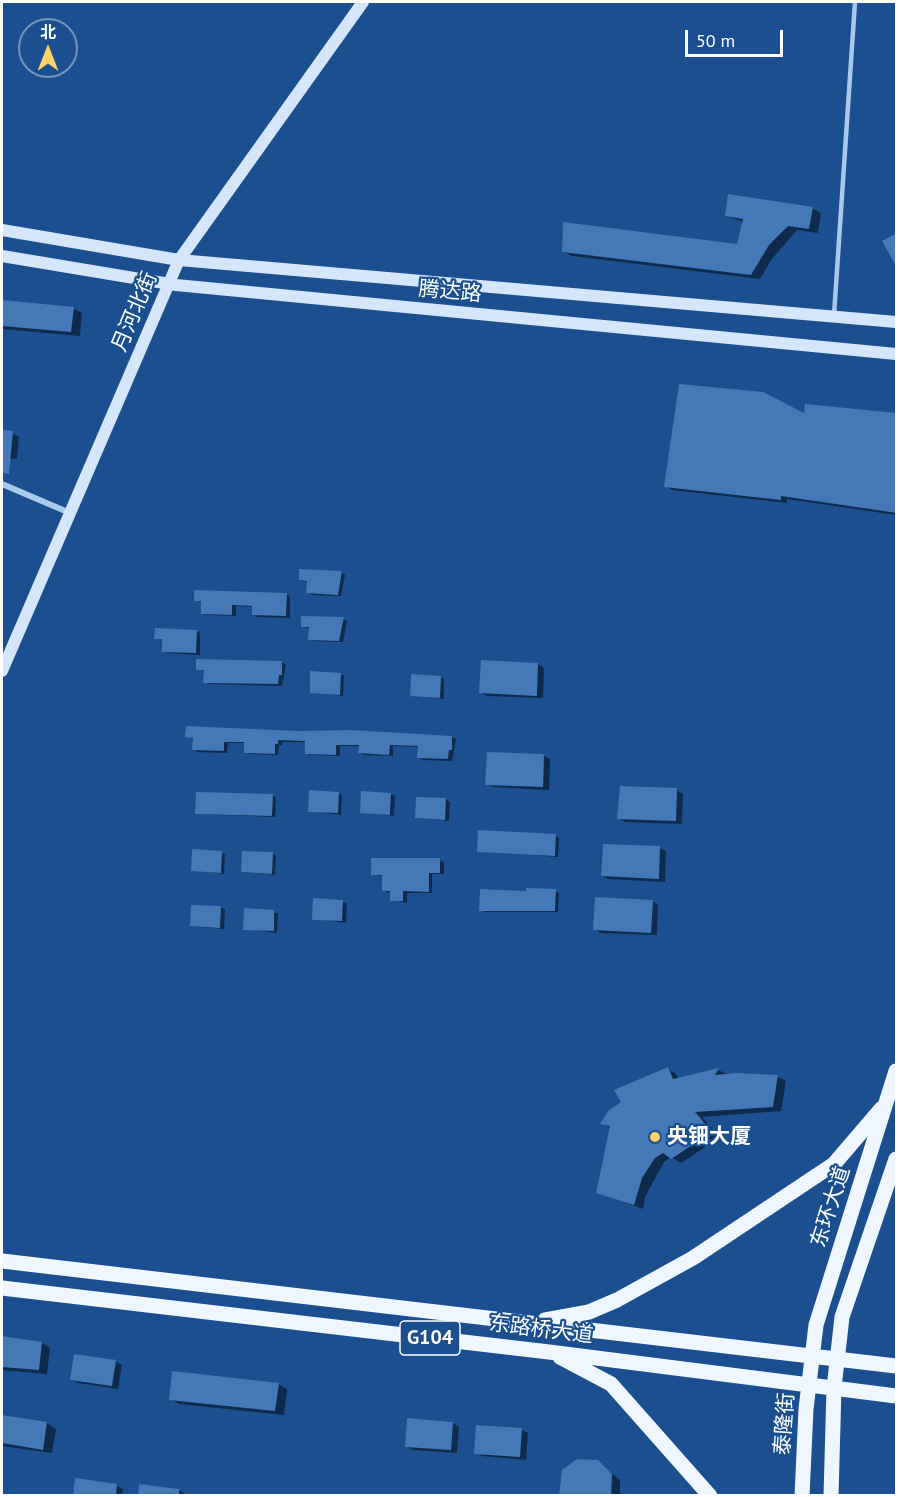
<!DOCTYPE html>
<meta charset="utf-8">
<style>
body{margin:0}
#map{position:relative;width:898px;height:1497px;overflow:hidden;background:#1b4f8f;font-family:"PT Sans","Noto Sans SC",sans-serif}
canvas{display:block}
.frame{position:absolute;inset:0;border:3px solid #fff;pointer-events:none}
.north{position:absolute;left:18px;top:18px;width:60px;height:60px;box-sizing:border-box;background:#1b4f8f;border:2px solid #7695bc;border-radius:50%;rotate:0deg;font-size:16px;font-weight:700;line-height:24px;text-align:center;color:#fff}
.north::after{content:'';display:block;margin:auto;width:21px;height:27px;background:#ffd166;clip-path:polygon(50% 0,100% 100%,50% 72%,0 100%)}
.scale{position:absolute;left:685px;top:30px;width:98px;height:27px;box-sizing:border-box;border:3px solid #fff;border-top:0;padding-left:8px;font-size:18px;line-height:21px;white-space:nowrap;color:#fff;-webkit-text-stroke:4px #1b4f8f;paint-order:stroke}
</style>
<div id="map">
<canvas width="898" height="1497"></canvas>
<div class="frame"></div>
<div class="north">北</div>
<div class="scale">50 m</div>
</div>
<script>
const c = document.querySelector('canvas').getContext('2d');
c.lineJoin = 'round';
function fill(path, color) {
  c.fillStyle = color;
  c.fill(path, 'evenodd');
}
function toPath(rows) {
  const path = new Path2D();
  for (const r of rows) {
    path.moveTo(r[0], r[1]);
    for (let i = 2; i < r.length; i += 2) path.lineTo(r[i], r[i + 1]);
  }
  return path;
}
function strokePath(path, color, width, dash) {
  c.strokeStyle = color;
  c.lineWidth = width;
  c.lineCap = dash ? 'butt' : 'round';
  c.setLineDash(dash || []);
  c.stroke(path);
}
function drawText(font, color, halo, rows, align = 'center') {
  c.font = font + ' "PT Sans","Noto Sans SC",sans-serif';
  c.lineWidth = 4.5;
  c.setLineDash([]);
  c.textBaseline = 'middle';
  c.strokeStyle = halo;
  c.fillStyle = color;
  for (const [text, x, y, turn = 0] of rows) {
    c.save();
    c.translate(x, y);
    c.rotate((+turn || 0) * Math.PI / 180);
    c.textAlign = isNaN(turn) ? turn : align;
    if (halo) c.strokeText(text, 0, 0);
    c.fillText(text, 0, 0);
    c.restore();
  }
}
fill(toPath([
 [812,208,821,213,818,233,797,230,771,260,760,279,572,256,563,251,738,246,744,222,726,216],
 [2,301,73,308,82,313,80,336,2,329],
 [896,415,896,515,787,499,787,503,672,490,666,486],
 [2,431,19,436,17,459,2,458],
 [341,572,345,575,341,596,312,595,308,592,308,582,300,580],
 [286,594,290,596,290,618,257,617,253,614,253,607,236,606,236,616,206,615,202,613,203,602,195,600],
 [343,619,347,621,343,642,314,641,310,639,310,629,303,626],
 [196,631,200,633,200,655,167,653,163,651,164,640,156,638],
 [282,662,286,665,282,686,209,684,205,682,205,671,198,669],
 [538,664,544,668,543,698,487,696,480,692],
 [340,674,344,676,343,696,311,692],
 [441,677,444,679,444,699,412,695],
 [187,736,452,737,456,739,452,761,423,760,419,758,419,747,393,746,393,756,364,755,360,753,360,746,340,746,340,756,310,755,306,753,307,742,282,742,282,745,279,745,278,755,249,754,245,752,245,743,228,743,227,753,198,752,194,750,194,739],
 [544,756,550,759,549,790,493,787,486,784],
 [676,790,683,794,682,824,625,822,619,818],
 [338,793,342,795,341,815,309,811],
 [391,794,395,796,394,816,362,812],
 [272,795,276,798,275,817,196,814],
 [446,799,450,802,449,821,416,818],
 [555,835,559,838,558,857,478,851],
 [660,848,666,851,665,882,608,879,602,876],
 [221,852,225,855,224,874,192,870],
 [272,853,276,856,275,875,243,872],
 [440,860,444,862,444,874,432,874,432,893,407,893,407,903,392,900,392,893,384,891,384,877,373,874],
 [555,891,559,893,558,912,485,912,481,910,527,893],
 [315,900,347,903,346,923,314,919],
 [652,901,658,905,657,935,601,933,595,929],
 [221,907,225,910,224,929,192,926],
 [246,910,278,913,277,933,245,929],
 [667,1069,676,1074,679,1079,718,1070,727,1074,777,1076,786,1081,781,1111,702,1117,720,1137,681,1163,671,1157,664,1162,645,1197,643,1209,597,1192,611,1128,602,1123],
 [2,1338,42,1343,50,1348,47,1374,2,1370],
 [115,1361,122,1365,118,1389,78,1383,72,1380],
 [278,1384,287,1389,284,1415,179,1404,170,1399],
 [2,1417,47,1423,56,1429,52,1453,2,1446],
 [453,1423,459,1427,457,1453,413,1450,406,1446],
 [522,1430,528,1433,526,1460,482,1456,476,1453],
 [597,1462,620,1480,620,1496,563,1496],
 [141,1485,181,1491,187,1496,139,1496],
 [117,1486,123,1489,122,1496,74,1496]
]), '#0007');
fill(toPath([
 [728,194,813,207,809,229,788,226,769,245,751,275,562,252,563,222,737,244,743,219,725,216],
 [897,233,897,268,882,241],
 [2,300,74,307,71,332,2,326],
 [679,384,763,392,804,413,805,404,897,413,897,513,781,496,781,500,664,487],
 [2,430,13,431,9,474,2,473],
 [299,569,342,571,338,595,306,593,307,581,299,580],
 [194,590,287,593,286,616,252,615,252,606,232,605,232,615,201,614,201,601,194,601],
 [301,616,344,617,339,641,308,640,309,627,301,627],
 [155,628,197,630,196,653,162,652,162,639,154,639],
 [196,659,282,661,282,675,279,675,278,684,203,683,204,670,196,670],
 [481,660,538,663,537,696,479,693],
 [310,671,341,673,340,695,310,693],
 [411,674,441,676,440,698,410,696],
 [186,726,298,731,351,730,452,736,452,750,449,750,448,759,417,758,418,746,390,745,389,755,358,753,359,745,336,745,336,755,305,754,305,741,278,740,278,744,275,744,275,754,244,753,244,742,224,742,224,751,192,750,193,738,185,737],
 [487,752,544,754,543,787,485,785],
 [620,786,677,788,676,821,617,819],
 [309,790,339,792,338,813,308,812],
 [361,791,391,793,390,815,360,813],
 [196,792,273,794,272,816,195,814],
 [416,797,446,798,445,820,415,818],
 [478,830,556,834,555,856,477,852],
 [603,844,660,846,659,879,601,876],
 [192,849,222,851,221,873,191,871],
 [242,851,273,852,272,874,241,872],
 [371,858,440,858,440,873,429,873,429,892,403,891,403,901,390,901,390,891,382,891,382,875,371,875],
 [526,888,556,889,555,911,479,911,480,889,526,891],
 [595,897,653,900,651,933,593,930],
 [313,898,343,900,342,921,312,920],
 [191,905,221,906,220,928,190,926],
 [244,908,274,910,274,931,243,930],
 [668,1067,673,1079,719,1068,715,1075,737,1073,778,1075,773,1107,695,1112,712,1132,671,1159,663,1153,655,1158,642,1178,634,1205,596,1193,610,1126,600,1124,608,1111,621,1102,614,1090],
 [2,1336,42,1342,39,1370,2,1367],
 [74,1354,116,1360,112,1386,70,1380],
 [172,1371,279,1383,275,1411,169,1400],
 [2,1415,47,1422,43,1450,2,1443],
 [407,1418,453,1422,451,1450,405,1447],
 [476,1425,522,1428,520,1457,474,1454],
 [577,1459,598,1460,612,1474,611,1496,559,1496,562,1470],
 [75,1478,117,1484,116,1496,73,1496],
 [139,1484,179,1489,179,1496,138,1496]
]), '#4478b7');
strokePath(toPath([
 [834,315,855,2]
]), '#a9c9ee', 4.5);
strokePath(toPath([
 [2,484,70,513]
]), '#a9c9ee', 6);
strokePath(toPath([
 [2,230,179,260,896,322],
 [2,256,176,285,896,354],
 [2,671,179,260,363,2]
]), '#d6e6fa', 12);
strokePath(toPath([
 [2,1261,896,1366],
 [2,1288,549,1352,896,1396],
 [545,1320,589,1312,617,1300,693,1258,834,1164,882,1108],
 [560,1357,611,1384,710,1496],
 [802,1496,806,1409,816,1325,896,1071],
 [831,1496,834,1388,842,1317,896,1159]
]), '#f0f6ff', 15);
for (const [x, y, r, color] of [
 [655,1137,6,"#ffd166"]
]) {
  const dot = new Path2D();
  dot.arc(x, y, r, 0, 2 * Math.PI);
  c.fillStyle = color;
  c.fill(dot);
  strokePath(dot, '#1b4f8f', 2);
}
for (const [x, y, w] of [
 [430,1338,60]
]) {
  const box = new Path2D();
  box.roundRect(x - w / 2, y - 17, w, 34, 4.5);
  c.fillStyle = '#1b4f8f';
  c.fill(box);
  strokePath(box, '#fff', 1.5);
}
drawText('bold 20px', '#fff', null, [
 ["G104",430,1338]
]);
drawText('21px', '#fff', '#1b4f8f', [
 ["腾达路",450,292,5],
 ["月河北街",135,312,-67],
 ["东环大道",831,1207,-72],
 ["东路桥大道",541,1330,7],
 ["泰隆街",785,1424,-86]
]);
drawText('bold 21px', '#fff', '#1b4f8f', [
 ["央钿大厦",667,1137]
], 'left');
</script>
